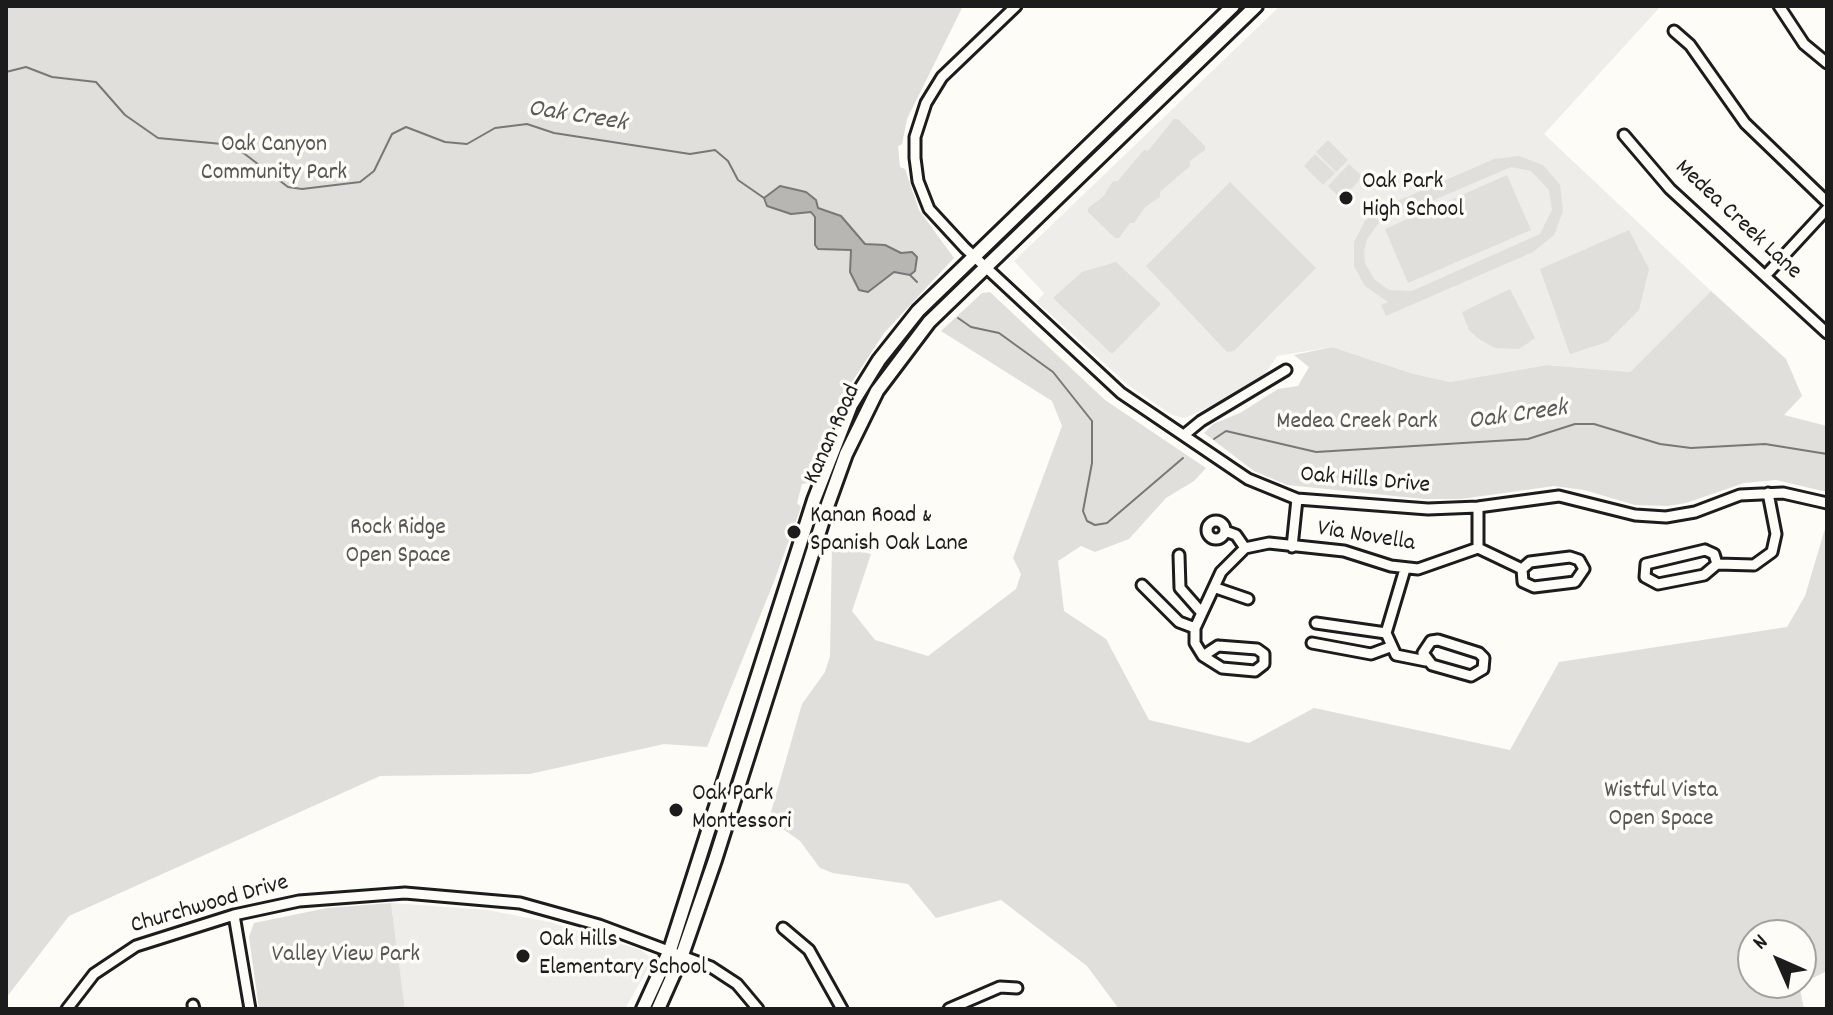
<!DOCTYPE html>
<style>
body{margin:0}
#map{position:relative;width:1833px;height:1015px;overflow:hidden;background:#fdfcf7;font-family:Dekko,sans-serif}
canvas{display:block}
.frame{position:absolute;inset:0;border:8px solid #1c1c1c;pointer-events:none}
.north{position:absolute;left:1737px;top:919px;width:80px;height:80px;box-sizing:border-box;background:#fdfcf7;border:2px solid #a3a29f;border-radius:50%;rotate:315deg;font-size:22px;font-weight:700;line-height:32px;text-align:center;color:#1c1c1c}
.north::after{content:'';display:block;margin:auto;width:28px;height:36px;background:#1c1c1c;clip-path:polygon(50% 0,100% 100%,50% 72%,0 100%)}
</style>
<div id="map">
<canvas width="1833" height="1015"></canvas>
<div class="frame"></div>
<div class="north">N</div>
</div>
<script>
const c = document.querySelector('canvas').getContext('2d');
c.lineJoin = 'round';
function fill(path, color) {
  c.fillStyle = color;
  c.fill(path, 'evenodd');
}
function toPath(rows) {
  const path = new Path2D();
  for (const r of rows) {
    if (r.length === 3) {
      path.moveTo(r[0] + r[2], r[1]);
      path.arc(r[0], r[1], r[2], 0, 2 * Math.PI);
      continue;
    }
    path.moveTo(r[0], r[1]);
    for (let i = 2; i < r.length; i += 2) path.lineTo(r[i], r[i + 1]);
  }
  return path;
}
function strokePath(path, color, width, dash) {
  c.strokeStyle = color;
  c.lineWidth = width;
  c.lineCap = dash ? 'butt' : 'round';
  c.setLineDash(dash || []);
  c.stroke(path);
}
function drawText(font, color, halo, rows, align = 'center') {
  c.font = font + ' Dekko,sans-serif';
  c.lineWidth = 7;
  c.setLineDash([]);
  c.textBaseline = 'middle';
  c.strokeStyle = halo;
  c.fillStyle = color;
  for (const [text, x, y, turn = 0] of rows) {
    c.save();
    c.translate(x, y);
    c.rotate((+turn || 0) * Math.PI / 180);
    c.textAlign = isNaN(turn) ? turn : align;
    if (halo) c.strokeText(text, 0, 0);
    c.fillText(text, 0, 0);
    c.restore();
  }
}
fill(toPath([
 [1280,6,1661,6,1544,134,1711,291,1630,372,1547,365,1450,382,1414,374,1332,347,1277,356,1265,374,1238,393,1185,418,1172,415,1128,385,1037,302,1044,293,1014,261],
 [391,903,488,910,549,922,641,950,651,958,651,963,625,1009,405,1009]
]), '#eeede9');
fill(toPath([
 [6,6,963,6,907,119,902,144,898,146,900,167,905,169,919,210,954,258,884,333,848,388,809,483,802,484,797,503,801,507,775,579,707,747,664,744,530,774,380,776,69,916,6,998],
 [1174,119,1178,119,1205,146,1205,150,1190,161,1190,166,1160,192,1160,197,1145,207,1134,223,1130,223,1119,238,1115,238,1088,212,1088,208,1103,197,1113,181,1118,181,1144,150,1148,151],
 [1328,140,1348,160,1336,172,1316,152],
 [1315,154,1335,173,1323,185,1304,166],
 [1519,156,1543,165,1560,185,1563,211,1554,235,1533,252,1386,316,1381,305,1388,302,1365,286,1354,266,1354,242,1365,221,1384,207,1494,159],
 [1511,167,1531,171,1549,190,1552,210,1540,234,1412,291,1389,290,1374,279,1365,263,1364,251,1367,239,1378,224],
 [1349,164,1363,177,1341,199,1328,186],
 [1507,175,1531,230,1408,283,1385,229],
 [1230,182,1316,268,1234,351,1227,352,1146,266],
 [1629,230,1649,269,1639,310,1607,342,1570,354,1540,269],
 [1116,262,1161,304,1112,354,1053,298,1082,272],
 [1510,289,1535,338,1519,349,1495,348,1479,339,1469,330,1462,312],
 [1711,291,1786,359,1802,396,1784,415,1827,426,1827,492,1776,480,1744,483,1686,503,1668,506,1635,505,1584,490,1554,486,1461,499,1424,499,1287,485,1254,471,1204,433,1213,424,1240,413,1278,389,1298,386,1309,367,1294,355,1332,347,1414,374,1450,382,1547,365,1630,372],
 [990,292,1105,400,1206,468,1194,481,1166,498,1129,539,1095,552,1081,546,1058,561,1064,611,1106,639,1149,720,1249,743,1314,708,1510,750,1559,662,1787,627,1805,596,1827,522,1827,971,1799,985,1804,1009,1119,1009,1087,966,1001,900,936,918,908,884,833,873,820,868,800,841,769,819,802,704,825,672,830,656,832,544,871,554,852,611,875,640,928,656,1016,589,1021,574,1013,558,1062,426,1052,401,941,331,982,293],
 [1753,935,1801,935,1801,983,1753,983],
 [391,903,405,1009,259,1009,249,937,254,923,327,908]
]), '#e0dfdb');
const water = toPath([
 [780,186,806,192,816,200,818,208,841,216,865,244,885,245,901,253,912,252,917,257,915,271,910,275,894,272,868,292,859,290,850,272,851,250,818,249,815,245,815,217,811,212,791,214,767,206,764,198,780,186]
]);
fill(water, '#b7b6b2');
strokePath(water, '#797876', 2);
strokePath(toPath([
 [6,72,26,67,52,77,96,82,125,115,158,138,233,145,288,187,302,189,360,182,374,171,392,134,406,127,445,142,467,144,495,128,527,124,554,133,690,154,715,150,728,161,738,180,764,198],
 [910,275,917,282],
 [958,318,971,327,999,333,1053,372,1092,421,1092,463,1083,511,1087,521,1095,525,1107,523,1183,458],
 [1214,439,1226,431,1316,452,1528,439,1575,424,1594,424,1660,444,1691,448,1765,444,1827,454]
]), '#797876', 2);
const street = toPath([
 [1016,6,942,77,926,103,915,137,915,158,918,181,929,209,965,248,1121,393,1248,479,1297,499,1428,509,1478,507,1559,496,1635,515,1666,517,1695,512,1740,495,1783,493,1827,503],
 [1779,6,1804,44,1827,63],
 [1674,31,1690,45,1745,123,1827,202],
 [1624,135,1670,189,1827,333],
 [1765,276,1827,209],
 [1184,435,1201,421,1286,370],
 [1478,507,1478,548],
 [1216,530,9],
 [1225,531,1236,535,1245,548],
 [1292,547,1297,499],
 [1478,548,1522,569],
 [1705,550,1714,554,1717,564,1704,575,1658,584,1645,577,1646,564,1705,550],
 [1179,555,1180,588,1202,613],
 [1570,557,1579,560,1584,569,1575,582,1534,587,1523,582,1522,569,1530,562,1570,557],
 [1717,564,1754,565,1772,552,1776,534,1768,493],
 [1405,569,1386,633,1396,655,1426,661],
 [1142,585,1179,622,1195,628],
 [1216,588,1248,599],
 [1316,623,1386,633],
 [1438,640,1479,653,1484,658,1483,669,1471,676,1432,665,1423,653,1431,641,1438,640],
 [1312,643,1371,654,1390,647],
 [1218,646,1257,649,1264,654,1264,664,1255,671,1222,668,1203,656,1218,646],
 [1203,656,1195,643,1195,628,1221,572,1245,548,1269,543,1344,551,1391,566,1418,569,1478,548],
 [234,915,250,1009],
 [783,928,809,950,842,1009],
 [193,1005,194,1009],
 [67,1009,94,974,136,946,234,915,299,901,405,893,520,903,599,925,711,967,737,984,758,1009],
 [949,1009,1000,987,1017,988]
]);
const secondary = toPath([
 [643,1009,670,950,814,500,851,405,879,360,918,311,1233,6],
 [658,1009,682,955,715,860,828,504,846,454,877,391,929,322,1256,6]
]);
strokePath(street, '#1c1c1c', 15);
strokePath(secondary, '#1c1c1c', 18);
strokePath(street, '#fdfcf7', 9);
strokePath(secondary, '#fdfcf7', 12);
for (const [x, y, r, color] of [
 [1346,198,8,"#1c1c1c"],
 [794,532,8,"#1c1c1c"],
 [676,810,8,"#1c1c1c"],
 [523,956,8,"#1c1c1c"]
]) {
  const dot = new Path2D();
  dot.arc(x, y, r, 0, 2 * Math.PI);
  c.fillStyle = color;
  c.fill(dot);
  strokePath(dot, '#fdfcf7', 3);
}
drawText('24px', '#575655', '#fdfcf7', [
 ["Oak Canyon",274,147],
 ["Community Park",274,175],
 ["Medea Creek Park",1357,424],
 ["Rock Ridge",398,530],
 ["Open Space",398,558],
 ["Wistful Vista",1661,793],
 ["Open Space",1661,821],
 ["Valley View Park",346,957]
]);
drawText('24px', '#1c1c1c', '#fdfcf7', [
 ["Oak Park",1362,184],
 ["High School",1362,212],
 ["Kanan Road &",810,518],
 ["Spanish Oak Lane",810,546],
 ["Oak Park",692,796],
 ["Montessori",692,824],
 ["Oak Hills",539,942],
 ["Elementary School",539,970]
], 'left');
drawText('24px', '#1c1c1c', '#fdfcf7', [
 ["Medea Creek Lane",1737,221,43],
 ["Kanan Road",834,435,-66],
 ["Oak Hills Drive",1365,482,5],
 ["Via Novella",1366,538,9],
 ["Churchwood Drive",210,906,-16]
]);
drawText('italic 26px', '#5a5a58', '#fdfcf7', [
 ["Oak Creek",577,118,9],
 ["Oak Creek",1518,417,-8]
]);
</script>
